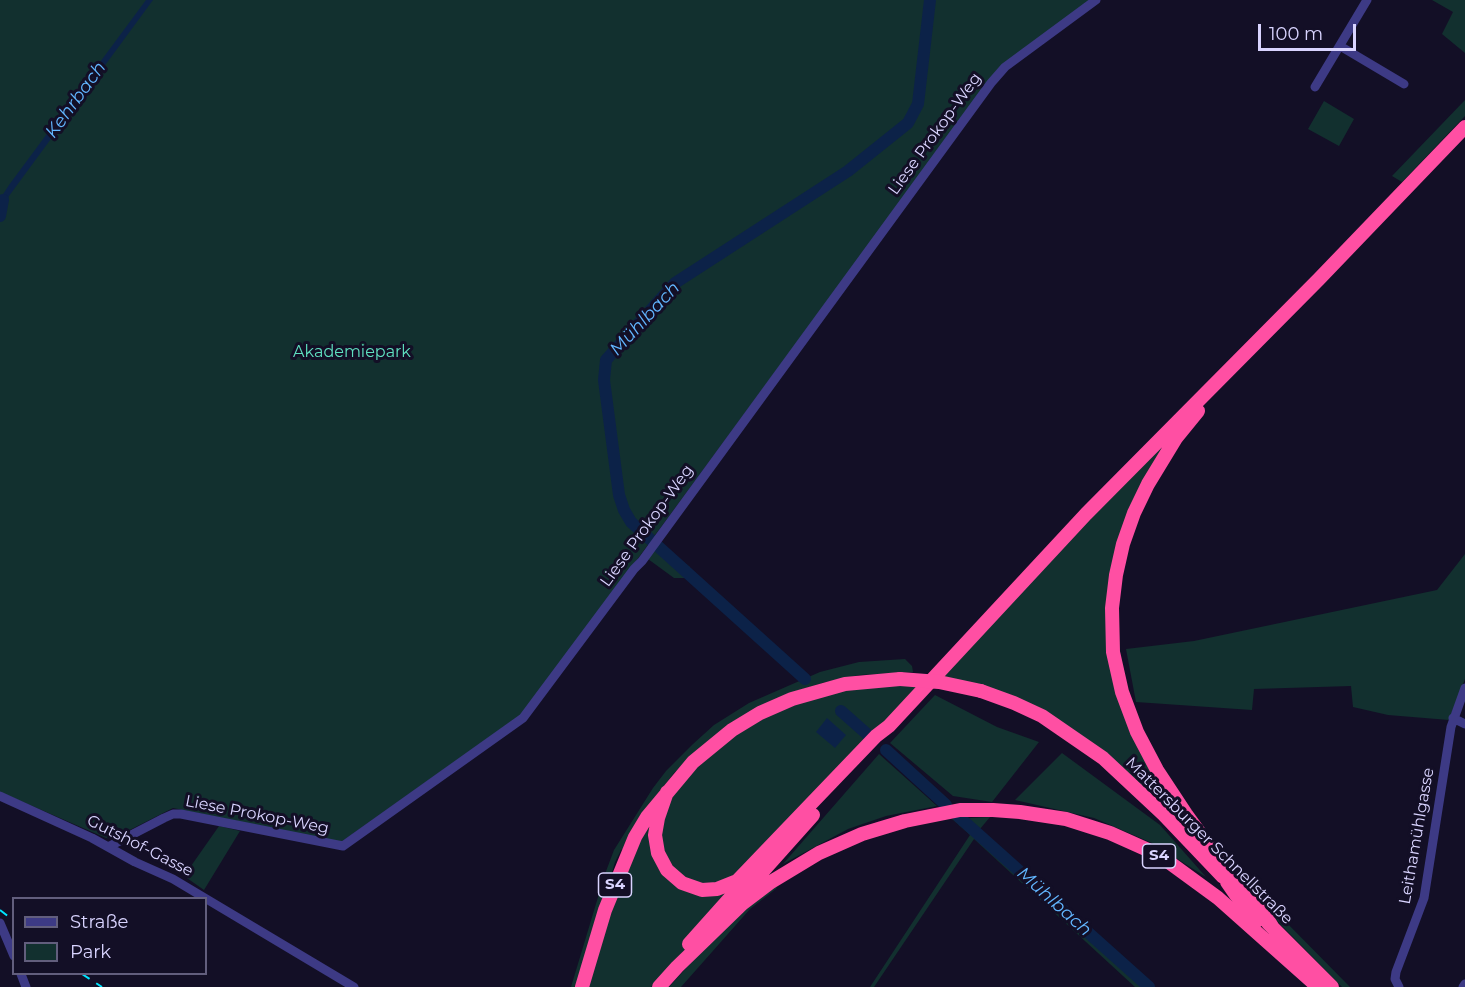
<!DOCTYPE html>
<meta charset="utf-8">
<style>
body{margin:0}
#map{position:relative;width:1465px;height:987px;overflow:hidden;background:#130f26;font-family:Montserrat,sans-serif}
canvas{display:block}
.legend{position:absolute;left:12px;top:897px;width:195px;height:78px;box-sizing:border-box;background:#130f26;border:2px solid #625e7d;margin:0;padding:8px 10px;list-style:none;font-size:18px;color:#d9d4ff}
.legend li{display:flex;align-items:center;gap:12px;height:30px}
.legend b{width:30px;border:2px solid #625e7d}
.scale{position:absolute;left:1258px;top:24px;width:98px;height:27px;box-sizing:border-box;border:3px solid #d9d4ff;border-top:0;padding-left:8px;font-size:18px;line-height:21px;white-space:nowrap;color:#d9d4ff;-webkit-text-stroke:4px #130f26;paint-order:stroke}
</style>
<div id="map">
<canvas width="1465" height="987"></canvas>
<ul class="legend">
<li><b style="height:8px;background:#3d3a85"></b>Straße</li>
<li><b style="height:16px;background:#12302f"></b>Park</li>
</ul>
<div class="scale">100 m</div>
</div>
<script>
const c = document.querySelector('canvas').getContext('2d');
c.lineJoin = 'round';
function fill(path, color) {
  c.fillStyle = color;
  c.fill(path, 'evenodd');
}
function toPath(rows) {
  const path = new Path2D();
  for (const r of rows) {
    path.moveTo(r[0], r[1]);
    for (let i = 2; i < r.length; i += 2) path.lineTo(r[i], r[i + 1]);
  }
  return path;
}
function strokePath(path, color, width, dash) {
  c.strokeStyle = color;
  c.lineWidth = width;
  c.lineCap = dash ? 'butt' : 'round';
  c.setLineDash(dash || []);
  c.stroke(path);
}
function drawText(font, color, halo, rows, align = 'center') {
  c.font = font + ' Montserrat,sans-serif';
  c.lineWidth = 6;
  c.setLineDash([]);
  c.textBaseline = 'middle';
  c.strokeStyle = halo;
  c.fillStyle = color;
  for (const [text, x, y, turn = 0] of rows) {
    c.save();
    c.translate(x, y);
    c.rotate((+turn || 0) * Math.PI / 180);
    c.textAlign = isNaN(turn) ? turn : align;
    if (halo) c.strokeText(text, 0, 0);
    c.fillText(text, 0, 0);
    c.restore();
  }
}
fill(toPath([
 [0,0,1090,0,997,70,525,712,341,842,173,808,112,839,106,838,0,792],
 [1432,0,1465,0,1465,53,1442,34,1453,12],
 [1465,100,1465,116,1402,182,1392,176],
 [1324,101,1354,119,1339,146,1308,129],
 [1167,431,1176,438,1123,544,1113,652,1137,732,1203,837,1193,845,1103,758,982,685,935,675],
 [659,542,690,567,690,574,687,578,674,578,648,559],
 [1465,554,1465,679,1449,720,1388,715,1353,707,1351,686,1254,689,1252,710,1136,702,1126,649,1194,641,1437,590],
 [905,659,912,666,913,672,859,675,822,683,787,694,698,750,674,773,649,806,625,848,621,850,615,862,578,987,571,987,605,874,614,850,653,788,666,771,693,744,714,725,749,703,820,672,859,662],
 [845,684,925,686,651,987,582,987,647,817,732,730],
 [935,695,997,727,1039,742,992,802,953,796,890,743],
 [1062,753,1160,825,1206,877,1152,843,1094,818,1015,800],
 [879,754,937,806,886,816,848,829,783,864],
 [990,817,980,829,1154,987,1135,987,974,839,874,987,870,987,970,835,952,819],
 [219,826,240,831,204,890,184,876],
 [1220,847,1278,914,1350,987,1342,987,1282,926,1231,865],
 [774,884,777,888,750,909,681,987,669,987,725,925]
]), '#12302f');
fill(toPath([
 [146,0,153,0,9,196,3,209,0,209,0,199,9,185],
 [827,718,846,735,835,748,816,732]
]), '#0c2248');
strokePath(toPath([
 [0,216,3,200],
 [805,679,631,522,624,510,619,495,604,380,606,360,675,283,848,171,908,123,918,104,930,0],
 [841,711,867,734],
 [886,750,946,805],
 [959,817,1149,987]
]), '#0c2248', 12);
strokePath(toPath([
 [1340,46,1404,84],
 [1315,87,1367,0],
 [1453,718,1465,724],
 [0,796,92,838,135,862,173,879,354,987],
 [108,847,164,818,173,814,181,814,343,846,523,718,634,569,642,561,991,83,1005,67,1096,0],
 [0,923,14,956],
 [21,974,26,987],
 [1399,987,1395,979,1396,972,1424,898,1451,727,1465,688],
 [1463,987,1465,984]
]), '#3d3a85', 9);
strokePath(toPath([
 [1198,411,1176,438,1148,484,1134,513,1123,544,1116,575,1112,608,1113,652,1122,692,1137,732,1157,770,1186,814,1218,858,1263,912,1273,928],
 [981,691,1014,703,1042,716,1103,758,1164,815,1223,877],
 [667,792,658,818,655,835,658,853,667,870,682,883,702,890,717,889,737,881,876,736,889,726,1086,514,1319,279,1465,127],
 [1227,882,1236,895,1258,920],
 [738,899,813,815],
 [1268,923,1332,987],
 [689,944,740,887],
 [582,987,605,910,635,837,647,817,693,762,732,730,760,713,792,699,845,684,900,679],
 [659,987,677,967,742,904,771,882,819,853,862,834,905,821,960,810,993,810,1020,812,1066,819,1110,833,1148,850,1166,860,1218,898,1318,987]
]), '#ff4fa3', 14);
strokePath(toPath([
 [0,910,14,921],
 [82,974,102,987]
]), '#00e5ff', 2, [9, 8]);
strokePath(toPath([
 [900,679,939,682,981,691]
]), '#ff4fa3', 14);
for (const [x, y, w] of [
 [1159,856,33],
 [615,885,33]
]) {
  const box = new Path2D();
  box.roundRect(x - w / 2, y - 12, w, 24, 4.5);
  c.fillStyle = '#130f26';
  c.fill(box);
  strokePath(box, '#d9d4ff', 1.5);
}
drawText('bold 15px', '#d9d4ff', null, [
 ["S4",1159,856],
 ["S4",615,885]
]);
drawText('16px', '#d9d4ff', '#130f26', [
 ["Liese Prokop-Weg",935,134,-54],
 ["Liese Prokop-Weg",647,526,-54],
 ["Liese Prokop-Weg",257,815,11],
 ["Leithamühlgasse",1417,836,-80],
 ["Mattersburger Schnellstraße",1209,841,45],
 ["Gutshof-Gasse",140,846,27]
]);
drawText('16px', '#5fe0c0', '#130f26', [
 ["Akademiepark",352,352]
]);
drawText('italic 18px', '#62b6ff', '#130f26', [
 ["Kehrbach",76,100,-54],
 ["Mühlbach",645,319,-47],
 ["Mühlbach",1054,902,42]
]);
</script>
